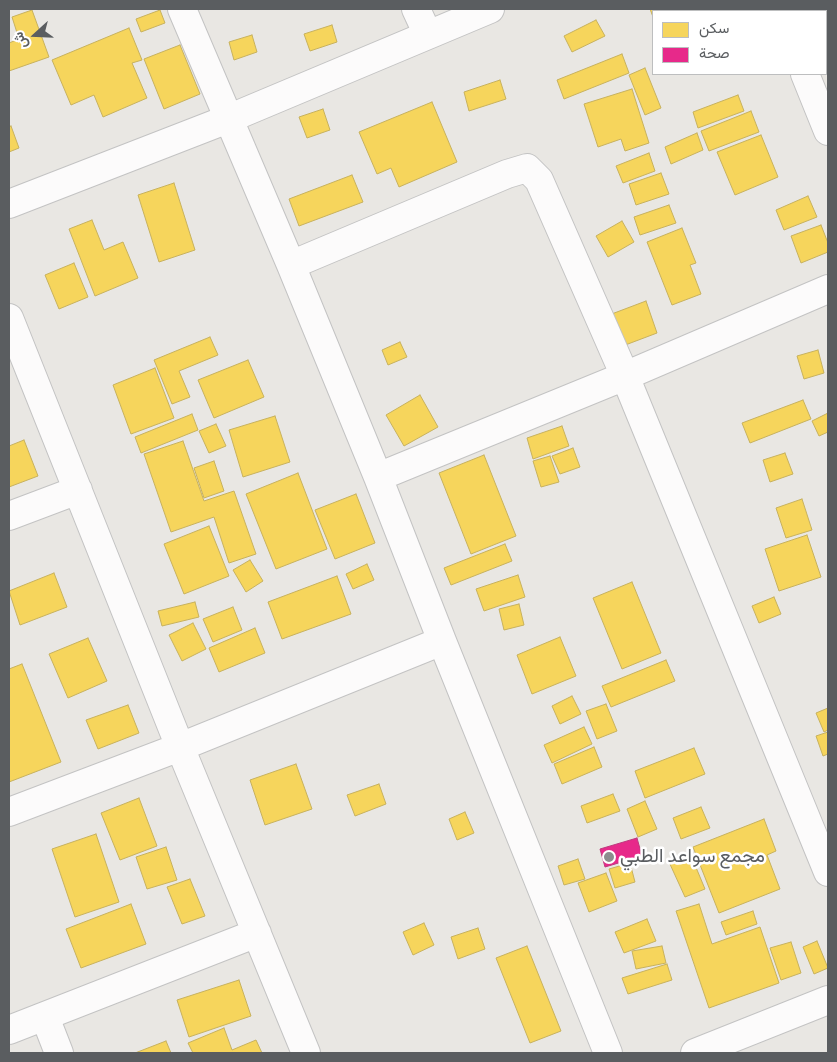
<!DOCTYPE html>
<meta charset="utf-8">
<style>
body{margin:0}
#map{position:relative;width:837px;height:1062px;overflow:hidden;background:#e9e7e3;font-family:Signika,Vazirmatn,sans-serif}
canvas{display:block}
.frame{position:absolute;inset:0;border:10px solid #5a5d60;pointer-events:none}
.legend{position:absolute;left:652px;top:10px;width:175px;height:65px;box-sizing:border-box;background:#fff;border:1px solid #bdbebf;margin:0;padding:6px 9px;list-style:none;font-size:15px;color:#5a5d60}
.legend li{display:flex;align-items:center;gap:10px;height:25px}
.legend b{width:25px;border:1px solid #bdbebf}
.north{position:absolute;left:10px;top:10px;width:50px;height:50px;-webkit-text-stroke:4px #fff;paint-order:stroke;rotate:250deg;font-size:14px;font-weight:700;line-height:20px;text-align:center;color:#5a5d60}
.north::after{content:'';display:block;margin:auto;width:18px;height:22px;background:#5a5d60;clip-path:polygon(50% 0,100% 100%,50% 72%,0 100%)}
</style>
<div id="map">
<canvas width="837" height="1062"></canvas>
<div class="frame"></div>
<ul class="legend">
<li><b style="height:14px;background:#f6d55c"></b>سكن</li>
<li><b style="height:14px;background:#e7298a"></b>صحة</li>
</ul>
<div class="north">ش</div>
</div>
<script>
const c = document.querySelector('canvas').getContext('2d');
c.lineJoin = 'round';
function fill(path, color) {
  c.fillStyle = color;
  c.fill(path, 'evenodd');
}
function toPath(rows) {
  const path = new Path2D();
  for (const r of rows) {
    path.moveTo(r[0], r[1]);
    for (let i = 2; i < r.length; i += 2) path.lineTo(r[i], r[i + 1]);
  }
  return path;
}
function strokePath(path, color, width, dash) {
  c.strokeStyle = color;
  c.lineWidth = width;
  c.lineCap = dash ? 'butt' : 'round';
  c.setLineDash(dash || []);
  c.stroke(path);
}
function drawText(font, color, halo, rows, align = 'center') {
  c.font = font + ' Signika,Vazirmatn,sans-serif';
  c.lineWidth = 5;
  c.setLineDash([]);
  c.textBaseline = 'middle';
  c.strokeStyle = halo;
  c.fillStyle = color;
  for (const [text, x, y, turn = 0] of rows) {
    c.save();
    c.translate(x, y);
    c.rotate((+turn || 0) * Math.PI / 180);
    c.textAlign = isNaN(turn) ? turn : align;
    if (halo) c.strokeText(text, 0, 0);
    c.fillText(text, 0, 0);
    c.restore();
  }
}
const homes = toPath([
 [650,9,701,9,696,11,653,11,653,17,650,9],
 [32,10,49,57,9,71,9,43,19,39,12,17,32,10],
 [160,10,165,23,141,32,136,19,160,10],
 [596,20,605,36,572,52,564,36,596,20],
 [332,25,337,42,310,51,304,34,332,25],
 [129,28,142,60,132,63,147,98,103,117,94,95,71,105,52,60,129,28],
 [252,35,257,52,234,60,229,42,252,35],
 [180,45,200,94,164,109,144,59,180,45],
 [622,54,629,73,564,99,557,80,622,54],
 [645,68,661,108,645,115,629,75,645,68],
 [500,80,506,99,469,111,464,92,500,80],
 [632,89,649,143,625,151,621,139,598,147,584,104,632,89],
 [738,95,744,111,698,128,693,112,738,95],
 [432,102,457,162,399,187,391,168,377,174,359,132,432,102],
 [323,109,330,130,307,138,299,117,323,109],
 [751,111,759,132,709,151,701,131,751,111],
 [11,126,19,148,9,152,9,127,11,126],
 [697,133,703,150,671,164,665,147,697,133],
 [761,135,778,177,735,195,717,152,761,135],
 [649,153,655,171,623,183,616,166,649,153],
 [661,173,669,194,636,205,629,184,661,173],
 [352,175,363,202,299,226,289,199,352,175],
 [174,183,195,250,159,262,138,195,174,183],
 [808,196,817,217,784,230,776,210,808,196],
 [669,205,676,223,640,235,634,217,669,205],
 [92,220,104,250,123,242,138,278,95,296,69,229,92,220],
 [622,221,634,242,608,257,596,236,622,221],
 [821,225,828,243,828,252,801,263,791,236,821,225],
 [682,228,696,263,690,265,701,294,672,305,647,242,682,228],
 [74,263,88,297,59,309,45,275,74,263],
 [646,301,657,333,620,347,609,315,646,301],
 [210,337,218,355,179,371,190,397,172,404,154,360,210,337],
 [400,342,407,357,388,365,382,350,400,342],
 [818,350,824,373,804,379,797,356,818,350],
 [248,360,264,397,214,418,198,380,248,360],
 [155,368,174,418,131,434,113,385,155,368],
 [420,395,438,427,404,446,386,415,420,395],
 [803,400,811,419,750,443,742,423,803,400],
 [828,413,828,432,819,436,812,421,828,413],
 [192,414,198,430,141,453,135,437,192,414],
 [275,416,290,462,243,477,229,430,275,416],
 [216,424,226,446,209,453,199,431,216,424],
 [562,426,569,446,533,459,527,438,562,426],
 [24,440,38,476,9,487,9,446,24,440],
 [183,441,204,501,234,491,256,554,229,563,214,517,171,532,144,454,183,441],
 [573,448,580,467,560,474,552,456,573,448],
 [785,453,793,474,770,482,763,460,785,453],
 [484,455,516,536,471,554,439,473,484,455],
 [550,456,559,482,541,487,533,461,550,456],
 [214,461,224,491,204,498,194,468,214,461],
 [298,473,327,549,276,569,246,494,298,473],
 [356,494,375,543,335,559,315,510,356,494],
 [802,499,812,530,786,538,776,508,802,499],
 [209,526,229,576,184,594,164,544,209,526],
 [807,535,821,577,779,591,765,549,807,535],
 [505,544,512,561,451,585,444,568,505,544],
 [250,560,263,581,246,592,233,570,250,560],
 [367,564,374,580,353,589,346,574,367,564],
 [54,573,67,607,20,625,9,591,54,573],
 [518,575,525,597,484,611,476,589,518,575],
 [337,576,351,614,282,639,268,602,337,576],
 [632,582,661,653,622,669,593,598,632,582],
 [774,597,781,614,759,623,752,606,774,597],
 [195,602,199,617,162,626,158,611,195,602],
 [519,604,524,625,504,630,499,609,519,604],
 [233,607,242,630,213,642,203,619,233,607],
 [193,623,206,649,182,661,169,635,193,623],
 [255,628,265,653,219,672,209,648,255,628],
 [560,637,576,676,532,694,517,655,560,637],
 [88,638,107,681,68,698,49,654,88,638],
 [666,660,675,681,611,707,602,686,666,660],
 [22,664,61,762,9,782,9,669,22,664],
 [572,696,581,714,560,724,552,706,572,696],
 [606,704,617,731,597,739,586,711,606,704],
 [128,705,139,733,98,749,86,720,128,705],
 [828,708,828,730,824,732,816,713,828,708],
 [584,727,592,744,552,763,544,745,584,727],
 [828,732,828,754,823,756,816,736,828,732],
 [594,747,602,767,562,784,554,764,594,747],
 [694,748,705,774,645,798,635,771,694,748],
 [296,764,312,809,265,825,250,780,296,764],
 [379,784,386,804,355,816,347,795,379,784],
 [613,794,620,811,587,823,581,806,613,794],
 [139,798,157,846,120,860,101,813,139,798],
 [645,801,657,829,638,837,627,809,645,801],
 [701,807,710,828,681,839,673,818,701,807],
 [465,812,474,833,457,840,449,819,465,812],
 [764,819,776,851,767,855,780,889,719,913,693,847,764,819],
 [96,834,119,902,75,917,52,849,96,834],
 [166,847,177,880,147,889,136,857,166,847],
 [690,853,705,889,685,897,669,862,690,853],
 [578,859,585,879,564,885,558,866,578,859],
 [630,863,635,882,615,888,609,869,630,863],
 [606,873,617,901,589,912,578,883,606,873],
 [190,879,205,916,182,924,167,887,190,879],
 [131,904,146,944,81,968,66,929,131,904],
 [699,904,712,944,760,927,779,983,709,1008,676,911,699,904],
 [753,911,757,924,726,935,721,922,753,911],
 [647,919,656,941,624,953,615,932,647,919],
 [424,923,434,945,413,955,403,932,424,923],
 [478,928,485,949,458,959,451,937,478,928],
 [817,941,828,968,814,974,803,947,817,941],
 [791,942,801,973,781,980,770,948,791,942],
 [527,946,561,1031,530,1043,496,958,527,946],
 [662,946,666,963,636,969,632,951,662,946],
 [667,964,672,980,628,994,622,978,667,964],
 [239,980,251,1016,189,1037,177,1000,239,980],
 [224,1028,232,1050,256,1040,262,1053,193,1053,188,1043,224,1028],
 [166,1041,171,1053,135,1053,166,1041]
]);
fill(homes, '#f6d55c');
strokePath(homes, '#c7b15d', 1);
const health = toPath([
 [637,838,642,856,605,867,600,849,637,838]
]);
fill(health, '#e7298a');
strokePath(health, '#bd397d', 1);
const minor = toPath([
 [182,9,291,265,378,477,442,641,608,1053],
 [416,9,428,35],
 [778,9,780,11],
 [805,74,828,131],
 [9,204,228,119,490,9],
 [291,265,507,174,527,168,539,180,625,376,828,872],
 [9,318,180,747,306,1053],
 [378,477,625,376,828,289],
 [9,516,78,490],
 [9,812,180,747,442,641],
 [45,1017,59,1053],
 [9,1030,257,933],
 [695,1053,828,1000]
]);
strokePath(minor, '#c3c3c3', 30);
strokePath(minor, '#fcfbfb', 28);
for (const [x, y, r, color] of [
 [609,857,6,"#8c8d8e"]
]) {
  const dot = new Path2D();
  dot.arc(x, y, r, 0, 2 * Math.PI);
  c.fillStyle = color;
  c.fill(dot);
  strokePath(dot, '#fff', 2);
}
drawText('19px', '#5a5d60', '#fff', [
 ["مجمع سواعد الطبي",620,857]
], 'left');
</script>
